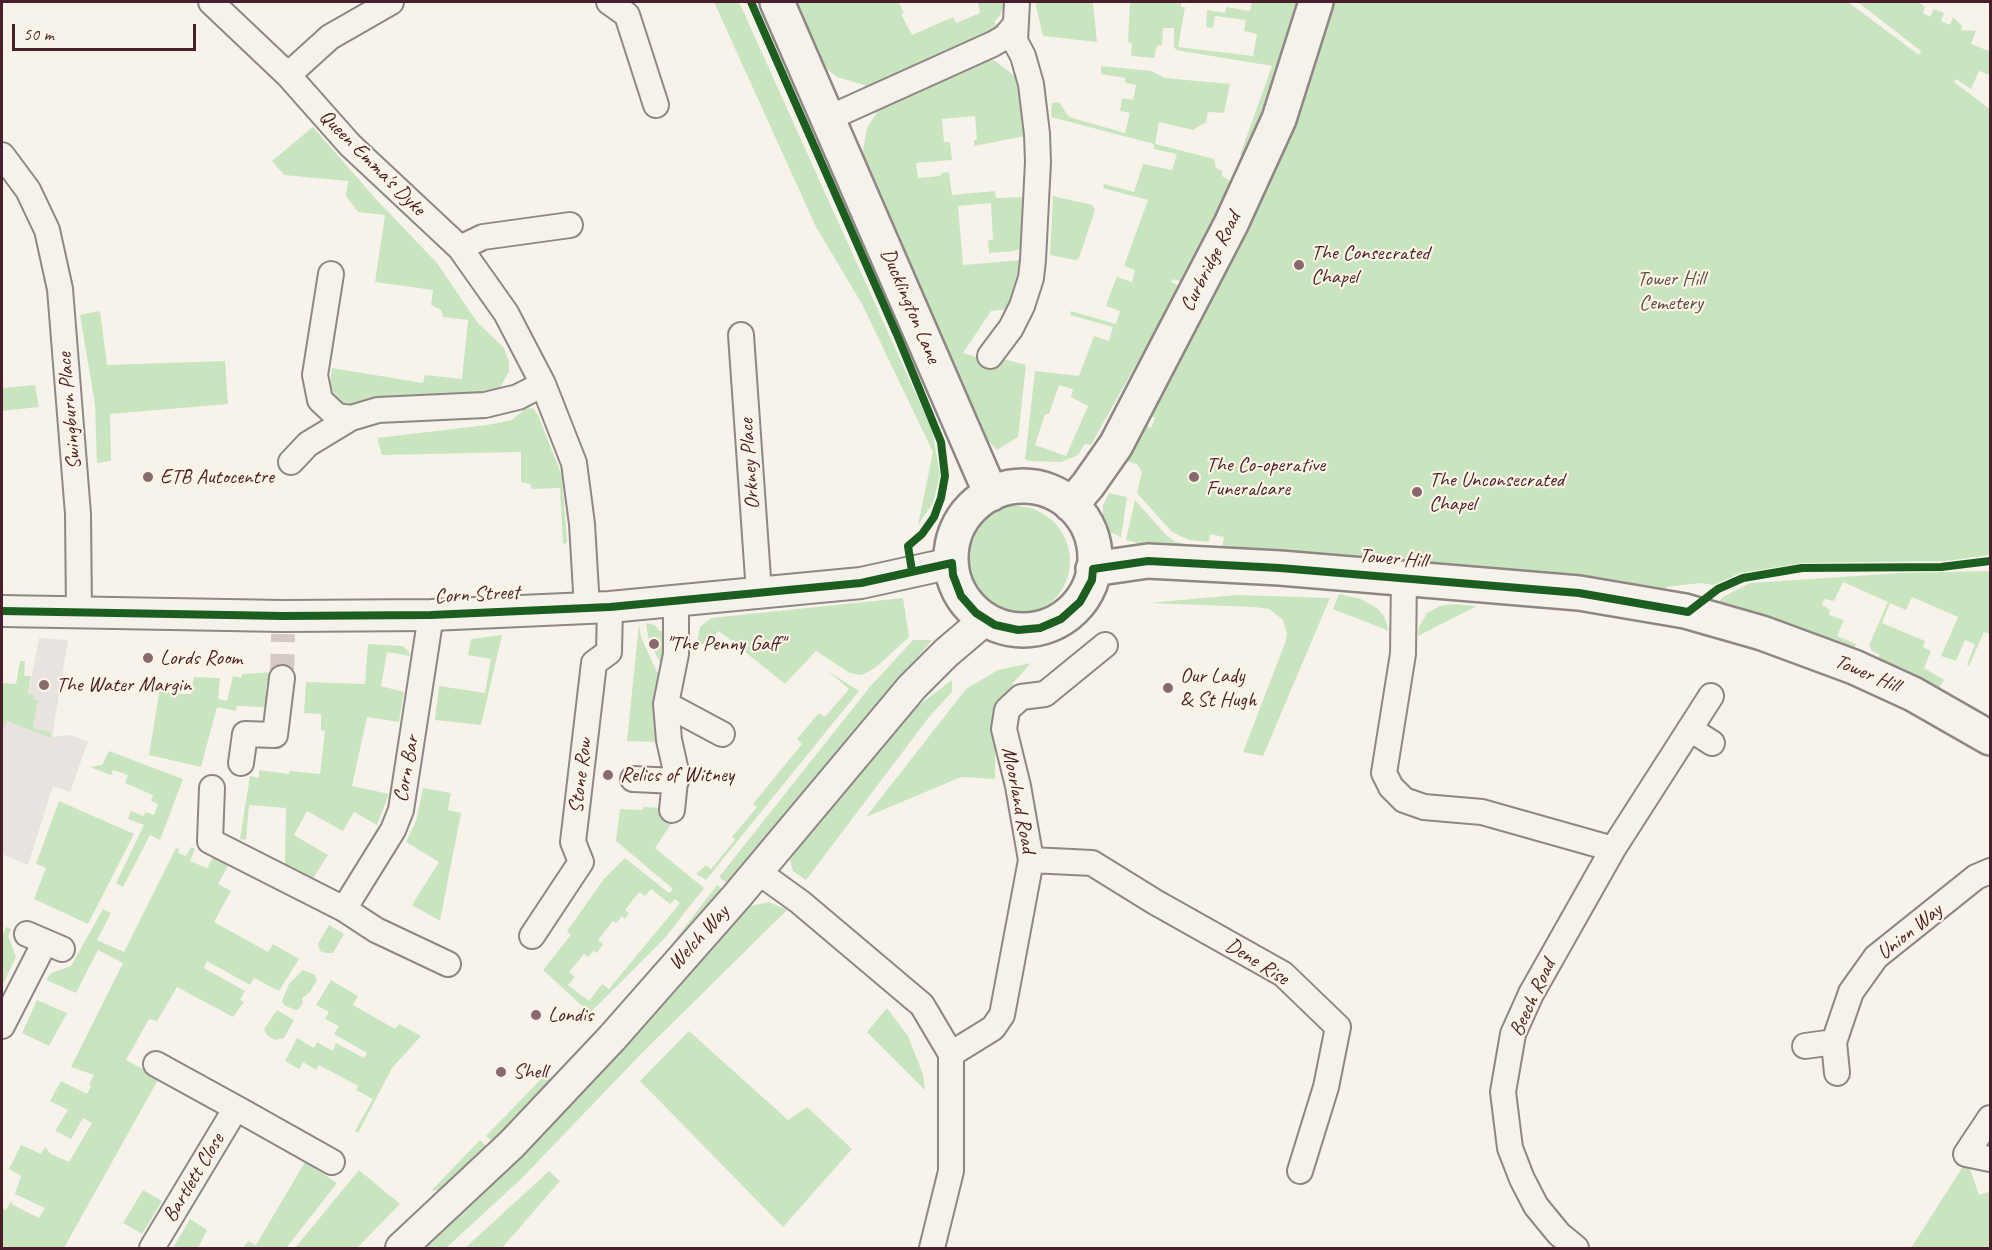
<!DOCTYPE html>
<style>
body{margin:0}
#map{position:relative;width:1992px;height:1250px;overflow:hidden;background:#f7f3ea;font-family:Caveat,sans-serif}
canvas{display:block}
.frame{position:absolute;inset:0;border:3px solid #4a1f2b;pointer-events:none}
.scale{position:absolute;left:12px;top:24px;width:184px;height:27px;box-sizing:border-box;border:3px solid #4a1f2b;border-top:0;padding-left:8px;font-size:18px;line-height:21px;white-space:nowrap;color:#4a1f2b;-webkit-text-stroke:4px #fcf5e5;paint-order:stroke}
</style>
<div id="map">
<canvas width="1992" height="1250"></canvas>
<div class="frame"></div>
<div class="scale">50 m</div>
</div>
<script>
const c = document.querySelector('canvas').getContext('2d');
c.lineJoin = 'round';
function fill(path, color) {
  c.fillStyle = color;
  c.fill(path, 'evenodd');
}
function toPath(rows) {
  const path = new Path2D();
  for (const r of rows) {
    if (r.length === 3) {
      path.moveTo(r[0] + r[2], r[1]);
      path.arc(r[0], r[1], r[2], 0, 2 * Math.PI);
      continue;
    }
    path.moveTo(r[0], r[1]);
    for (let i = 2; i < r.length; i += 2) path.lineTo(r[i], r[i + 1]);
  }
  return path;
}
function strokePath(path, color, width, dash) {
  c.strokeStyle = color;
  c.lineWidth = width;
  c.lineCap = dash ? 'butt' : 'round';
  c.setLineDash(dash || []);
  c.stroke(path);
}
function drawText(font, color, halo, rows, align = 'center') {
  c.font = font + ' Caveat,sans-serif';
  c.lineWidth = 4.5;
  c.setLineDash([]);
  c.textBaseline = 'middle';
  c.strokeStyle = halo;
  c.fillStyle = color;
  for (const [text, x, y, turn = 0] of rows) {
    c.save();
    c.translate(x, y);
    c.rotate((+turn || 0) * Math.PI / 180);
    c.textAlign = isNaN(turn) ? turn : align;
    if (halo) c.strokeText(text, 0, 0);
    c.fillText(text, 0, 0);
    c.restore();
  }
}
fill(toPath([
 [39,638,68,640,52,737,69,735,88,741,70,792,53,786,28,865,2,854,2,733,5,721,22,727]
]), '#e8e3df');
fill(toPath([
 [714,2,739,2,932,430,940,475,933,503,918,525,933,452,862,304,816,227],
 [794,2,899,2,904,13,901,14,912,35,953,17,956,23,980,13,978,2,1004,2,1001,14,994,22,999,26,994,31,879,83,867,86,837,77,823,66],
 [1035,2,1109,2,1093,3,1097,42,1043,36],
 [1130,2,1181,2,1181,7,1185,7,1178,47,1253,56,1257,34,1244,31,1246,20,1215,16,1213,28,1206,27,1207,10,1225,13,1226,7,1250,11,1252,2,1299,2,1277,75,1243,156,1240,155,1272,66,1176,50,1174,46,1174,28,1163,28,1162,45,1157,46,1154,58,1131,56,1132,43,1128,42],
 [1329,2,1848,2,1919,55,1921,51,1859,3,1918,2,1925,7,1923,13,1930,17,1934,9,1944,13,1941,21,1950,25,1953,17,1962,26,1961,30,1976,31,1971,44,1989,51,1990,49,1990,75,1979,71,1971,89,1956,79,1954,82,1990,109,1990,555,1945,561,1803,563,1740,573,1714,585,1701,583,1666,587,1664,593,1221,552,1224,537,1210,534,1209,542,1189,540,1172,532,1137,493,1142,472,1137,464,1126,461,1143,424,1151,428,1155,418,1148,415],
 [985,59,994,60,1016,77,1024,94,1025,136,974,146,974,140,977,140,975,116,942,119,944,142,950,142,952,160,916,163,918,178,941,176,941,173,949,172,952,195,995,191,996,198,1026,197,1023,248,1013,251,989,253,988,241,993,239,991,203,958,206,963,265,1022,260,1018,293,1010,309,991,311,963,353,996,363,999,358,1026,365,1018,437,997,450,982,434,862,155,867,128,881,106],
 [1101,66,1151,71,1165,78,1230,84,1224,113,1208,112,1206,122,1193,130,1159,122,1155,144,1214,159,1216,168,1222,171,1222,176,1232,182,1182,282,1173,279,1171,282,1180,286,1091,445,1085,444,1078,455,1061,462,1030,461,1025,459,1035,371,1079,376,1094,336,1109,341,1113,327,1070,315,1071,311,1116,324,1120,311,1106,306,1112,289,1117,277,1132,282,1135,270,1124,266,1148,200,1103,188,1104,184,1134,192,1143,164,1172,170,1177,154,1154,149,1154,144,1051,117,1052,103,1059,102,1069,117,1125,133,1130,113,1120,111,1122,98,1133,100,1136,85,1125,83,1125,78,1101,74],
 [1059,385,1073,389,1071,397,1088,406,1066,456,1035,445,1045,414,1049,414],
 [313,127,375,198,437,263,477,322,504,348,509,362,509,372,499,389,490,393,360,407,346,405,337,399,330,386,332,368,423,383,425,375,462,379,468,320,443,317,441,310,431,305,433,290,375,282,385,215,358,212,346,196,348,181,284,175,272,161],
 [1053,196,1092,205,1095,210,1079,258,1076,260,1050,255],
 [100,311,107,365,225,361,228,404,110,414,111,461,97,463,95,404,80,315],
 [35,385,39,407,2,411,2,388],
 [533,408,538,415,562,476,567,543,563,544,560,488,532,489,530,484,521,482,521,452,382,455,377,438,487,425,512,420,525,409],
 [1109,493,1127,497,1121,537,1110,532,1103,522,1103,505],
 [1135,500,1166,535,1176,542,1208,548,1208,552,1156,548,1126,540],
 [1015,561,55],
 [1990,571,1990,634,1984,632,1969,666,1967,665,1975,644,1965,640,1956,661,1941,656,1958,617,1912,597,1906,610,1890,603,1882,623,1925,641,1923,647,1931,651,1924,668,1944,680,1936,692,1876,664,1880,655,1872,651,1869,645,1888,602,1843,582,1834,601,1824,599,1822,605,1830,610,1829,615,1844,620,1837,636,1856,644,1852,652,1719,602,1723,597,1750,583,1901,573],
 [1339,594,1361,599,1377,608,1384,616,1389,631,1333,609],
 [1237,595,1330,598,1263,756,1243,752,1285,643,1287,634,1283,620,1269,609,1255,607,1148,603],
 [903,598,909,637,875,668,862,675,850,673,816,651,785,684,719,631,705,645,697,642,700,627,711,618],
 [1451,604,1477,606,1418,636,1419,627,1427,613,1440,606],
 [646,623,655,625,659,631,670,631,666,665,661,664,649,641],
 [639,624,641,637,657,672,663,674,655,715,657,742,627,741],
 [502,635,481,725,435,720,439,686,485,693,491,659,468,655,471,639],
 [913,640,932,640,727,883,719,877,869,688],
 [368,644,403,646,409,652,410,656,387,652,381,686,404,692,399,722,367,717,352,786,389,794,377,825,354,812,343,831,307,811,294,835,328,855,312,880,286,867,285,863,286,808,249,805,246,840,240,839,250,776,259,778,259,770,289,774,290,771,320,774,325,731,321,730,321,714,304,713,306,682,365,684],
 [20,661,25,661,24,676,31,676,28,694,34,695,34,700,38,700,33,728,50,732,52,738,6,721,2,733,2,683,16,684],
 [1031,663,1013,683,1012,691,996,706,995,779,961,777,866,817,966,689,998,670],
 [828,671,859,691,706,880,696,874,706,865,711,869,735,840,732,837,757,807,753,804,802,744,797,739,819,713,825,717,849,689],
 [274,672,275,685,266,685,266,707,237,706,236,711,217,707,201,767,149,755,160,688,169,688,169,694,191,694,194,677,220,678,218,699,227,701,233,676,241,678,242,674],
 [952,680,952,692,929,717,806,880,793,871,790,860,808,833,903,717],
 [109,751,183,779,160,840,150,835,123,887,116,883,144,825,128,819,131,811,143,816,146,812,154,815,158,804,151,801,153,795,125,783,128,775,113,770,111,775,90,767,102,765],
 [423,788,451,793,448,810,461,813,440,921,412,905,439,862,406,842,416,821],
 [59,801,134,834,88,924,34,899,46,868,36,864],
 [643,807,663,808,675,818,655,848,704,888,664,939,590,1013,543,970,571,935,567,931,604,879,625,858,669,893,673,889,616,841,620,809,643,810],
 [651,889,670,904,675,899,680,903,609,989,602,984,589,1001,568,985,575,977,569,972,584,954,588,957,593,951,597,953,603,944,598,940,613,921,616,923,622,916,625,919,629,913,625,910,639,892,645,896],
 [191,847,195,849,190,861,207,868,213,857,229,864,218,884,231,891,214,922,268,952,273,944,299,959,279,991,254,978,250,985,207,961,204,968,245,991,240,1000,244,1002,233,1017,177,987,157,1021,149,1019,126,1060,159,1078,64,1248,2,1248,2,1208,6,1210,11,1201,13,1205,39,1218,45,1208,15,1194,21,1176,9,1169,21,1145,41,1154,45,1147,51,1154,69,1162,92,1123,83,1118,71,1139,58,1132,55,1131,68,1110,50,1101,61,1081,87,1094,91,1086,89,1085,94,1075,71,1067,123,963,98,950,76,993,46,980,51,973,71,966,103,909,111,913,97,940,124,952,176,848,179,849,178,853,186,856],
 [717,885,722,889,667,954,665,953],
 [769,902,787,910,641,1054,521,1179,446,1248,421,1248,579,1096,726,926,751,906],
 [329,925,344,934,333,953,326,953,320,951,318,944],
 [6,927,11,929,8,936,16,957,3,984,2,936],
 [303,970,315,975,317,980,310,992,302,998,303,1003,299,1009,295,1010,284,1005,282,1001,289,984],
 [331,980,358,996,353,1005,395,1029,399,1024,421,1036,392,1068,358,1133,355,1131,373,1099,356,1090,358,1086,319,1065,316,1070,303,1062,299,1069,285,1061,297,1038,314,1048,317,1042,333,1051,336,1043,364,1058,367,1053,334,1034,339,1026,325,1019,329,1012,316,1005],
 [37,1000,67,1013,49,1046,22,1033],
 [887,1008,908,1036,923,1074,925,1090,867,1032],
 [277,1010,294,1020,284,1038,275,1040,267,1035,264,1029],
 [689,1031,788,1120,807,1107,852,1149,783,1227,640,1081],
 [549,1076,552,1083,493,1142,486,1136,542,1078],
 [480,1140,488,1148,444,1189,431,1191],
 [1967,1160,1979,1195,1990,1191,1990,1248,1911,1248],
 [305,1162,337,1183,287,1247,289,1248,243,1248,248,1241,256,1245],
 [359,1170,400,1204,357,1248,295,1248],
 [549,1171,560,1181,502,1248,465,1248],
 [143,1190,162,1201,142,1234,123,1223],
 [190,1219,207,1230,199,1246,197,1248,173,1248]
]), '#c8e5c0');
strokePath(toPath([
 [282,678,283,634]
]), '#d4c9c4', 24, [24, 12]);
const minor = toPath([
 [211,2,288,75,350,145,460,248,506,313,543,384,574,463,582,524,587,608],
 [609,2,627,15,656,105],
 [288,75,330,37,391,2],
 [829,118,993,44,1005,37,1014,26],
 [2,155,28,190,47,230,60,289,78,514,79,612],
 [460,248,483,237,570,225],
 [331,274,315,375,320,400,337,416,351,418,378,410,485,405,518,397,543,384],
 [741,335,759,593],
 [990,356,1011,328,1022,306,1031,278,1033,260,1038,162,1037,134,1031,84,1023,56,1015,41,1017,2],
 [291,462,308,444,351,418],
 [1404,577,1403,654,1384,773,1391,787,1404,800,1424,807,1482,812,1613,849],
 [666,704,722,734],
 [1690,729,1712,743],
 [241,763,245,734,275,735,282,678],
 [633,779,676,781],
 [212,788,210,841,344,909,376,930,448,964],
 [672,810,676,771,669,740,666,704,676,654,676,600],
 [1031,860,1092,863,1155,902,1283,974,1338,1027,1326,1087,1300,1171],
 [757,871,800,902,922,1005,951,1054,951,1171,932,1248],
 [344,909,393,830,401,810,431,615],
 [27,934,62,949],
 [532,936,581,862,573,842,594,663,609,652,610,607],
 [2,1026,45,942],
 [1834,1042,1851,992,1876,957,1976,877,1990,871],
 [1805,1046,1834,1042,1837,1073],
 [951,1054,993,1028,1002,1015,1031,860,1018,786,1004,729,1007,710,1021,697,1045,694,1105,645],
 [236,1108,332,1162],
 [1990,1118,1966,1154,1990,1159],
 [152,1248,236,1108,156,1064],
 [1576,1248,1559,1234,1536,1206,1522,1179,1510,1148,1503,1092,1513,1034,1531,994,1613,849,1711,696]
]);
const tertiary = toPath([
 [2,611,283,616,431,615,610,607,861,583,952,563],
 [401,1248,512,1144,612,1038,737,896,912,687,946,653,986,619]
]);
const primary = toPath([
 [777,2,991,494],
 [1023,558,72],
 [1071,505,1088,485,1116,445,1231,224,1279,119,1316,2],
 [1093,569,1148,561,1280,568,1579,593,1685,611,1762,633,1854,667,1913,694,1990,738]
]);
strokePath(minor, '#908684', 28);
strokePath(tertiary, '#908684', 34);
strokePath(primary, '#908684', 38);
strokePath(minor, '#f5f2ec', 24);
strokePath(tertiary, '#f5f2ec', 30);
strokePath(primary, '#f5f2ec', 33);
strokePath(toPath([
 [751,2,898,337,941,442,945,476,941,498,934,517,922,534,908,546,912,571],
 [2,611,283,616,431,615,610,607,861,583,952,563,953,575,961,596,976,613,995,625,1018,630,1040,628,1061,619,1080,602,1092,580,1093,569,1148,561,1280,568,1579,593,1688,612,1718,589,1743,578,1802,568,1941,567,1990,561]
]), '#1b5e20', 8);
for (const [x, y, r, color] of [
 [1299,265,6,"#87696e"],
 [148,477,6,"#87696e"],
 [1194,477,6,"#87696e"],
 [1417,492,6,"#87696e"],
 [654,644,6,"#87696e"],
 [148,658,6,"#87696e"],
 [44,685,6,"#87696e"],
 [1168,688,6,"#87696e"],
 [608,775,6,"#87696e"],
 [536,1015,6,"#87696e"],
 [501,1072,6,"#87696e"]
]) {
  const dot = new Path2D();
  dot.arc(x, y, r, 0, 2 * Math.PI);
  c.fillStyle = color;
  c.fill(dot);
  strokePath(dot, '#fcf5e5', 2);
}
drawText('21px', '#4a1f2b', '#fcf5e5', [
 ["Queen Emma's Dyke",372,163,45],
 ["Curbridge Road",1211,262,-63],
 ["Ducklington Lane",910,306,67],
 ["Swingburn Place",70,411,-95],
 ["Orkney Place",750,464,-94],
 ["Tower Hill",1393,559,5],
 ["Corn Street",477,595,-3],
 ["Tower Hill",1867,674,23],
 ["Corn Bar",407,769,-80],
 ["Stone Row",581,776,-83],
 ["Moorland Road",1018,800,79],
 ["Union Way",1910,932,-39],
 ["Welch Way",699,938,-48],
 ["Dene Rise",1257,962,32],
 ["Beech Road",1533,998,-65],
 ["Bartlett Close",194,1178,-59]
]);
drawText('21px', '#4a1f2b', '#fcf5e5', [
 ["The Consecrated",1311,253],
 ["Chapel",1311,277],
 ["The Co-operative",1206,465],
 ["Funeralcare",1206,489],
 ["ETB Autocentre",160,477],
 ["The Unconsecrated",1429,480],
 ["Chapel",1429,504],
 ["\"The Penny Gaff\"",666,644],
 ["Lords Room",160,658],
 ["Our Lady",1180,676],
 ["& St Hugh",1180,700],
 ["The Water Margin",56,685],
 ["Relics of Witney",620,775],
 ["Londis",548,1015],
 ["Shell",513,1072]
], 'left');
drawText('21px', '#604e48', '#fcf5e5', [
 ["Tower Hill",1671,279],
 ["Cemetery",1671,303]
]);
</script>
